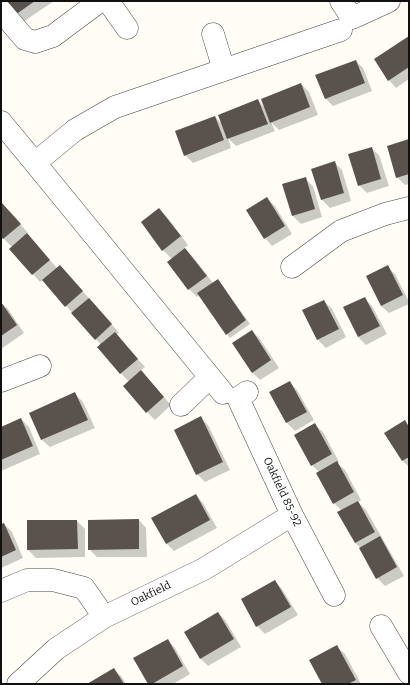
<!DOCTYPE html>
<style>
body{margin:0}
#map{position:relative;width:410px;height:685px;overflow:hidden;background:#fffdf5;font-family:Bitter,serif}
canvas{display:block}
.frame{position:absolute;inset:0;border:2px solid #111;pointer-events:none}
</style>
<div id="map">
<canvas width="410" height="685"></canvas>
<div class="frame"></div>
</div>
<script>
const c = document.querySelector('canvas').getContext('2d');
c.lineJoin = 'round';
function fill(path, color) {
  c.fillStyle = color;
  c.fill(path, 'evenodd');
}
function toPath(rows) {
  const path = new Path2D();
  for (const r of rows) {
    path.moveTo(r[0], r[1]);
    for (let i = 2; i < r.length; i += 2) path.lineTo(r[i], r[i + 1]);
  }
  return path;
}
function strokePath(path, color, width, dash) {
  c.strokeStyle = color;
  c.lineWidth = width;
  c.lineCap = dash ? 'butt' : 'round';
  c.setLineDash(dash || []);
  c.stroke(path);
}
function drawText(font, color, halo, rows, align = 'center') {
  c.font = font + ' Bitter,serif';
  c.lineWidth = 4;
  c.setLineDash([]);
  c.textBaseline = 'middle';
  c.strokeStyle = halo;
  c.fillStyle = color;
  for (const [text, x, y, turn = 0] of rows) {
    c.save();
    c.translate(x, y);
    c.rotate((+turn || 0) * Math.PI / 180);
    c.textAlign = isNaN(turn) ? turn : align;
    if (halo) c.strokeText(text, 0, 0);
    c.fillText(text, 0, 0);
    c.restore();
  }
}
fill(toPath([
 [7,1,54,1,23,22],
 [409,37,409,79,396,88,389,80],
 [356,61,363,68,372,91,333,106,325,98],
 [301,84,309,92,318,115,279,130,271,122,275,131,236,146,228,138,231,148,193,163,185,155,215,117,223,125,258,100,265,108],
 [409,140,409,184,405,185,397,177],
 [371,148,379,155,389,186,367,193,359,185],
 [334,162,342,170,351,201,330,208,322,200,312,169],
 [305,179,313,186,322,217,301,224,293,216,283,185],
 [267,199,275,206,292,234,272,246,265,238],
 [1,202,28,233,26,234,57,268,67,274,97,307,119,333,116,335,145,367,140,371,171,405,155,420,147,412,129,382,98,348,101,345,43,280,40,282,10,249,12,247,1,236],
 [159,210,167,217,188,245,184,248,193,257,213,283,217,280,221,284,250,324,230,338,200,295,197,297,189,289,168,262,172,259,163,250],
 [387,267,395,274,409,302,409,304,389,313,381,306],
 [364,298,372,306,387,334,366,345,358,337],
 [324,301,332,309,346,337,326,348,318,340,304,311],
 [1,303,8,309,24,333,1,349],
 [252,331,260,339,279,368,260,380,252,372],
 [289,382,297,390,314,420,295,431,287,423,270,393],
 [75,394,83,402,95,428,50,447,42,440],
 [201,418,208,425,230,470,205,482,197,474],
 [21,419,29,427,40,454,1,471,1,428],
 [405,422,409,426,409,467,403,461,386,434],
 [315,425,323,432,339,462,337,463,345,470,361,500,358,502,366,510,404,576,385,586,377,578,361,548,355,543,342,511,334,503,319,472,312,465],
 [196,495,203,503,217,528,174,551,166,543],
 [139,520,146,528,147,557,97,557,89,549],
 [28,521,77,521,85,529,85,557,36,558,28,550],
 [4,524,12,532,23,558,1,568,1,525],
 [275,581,282,589,298,615,265,634,257,626],
 [218,613,226,621,241,647,208,666,200,658],
 [167,640,175,648,190,674,173,684,149,684],
 [337,647,345,654,361,684,323,684],
 [114,670,122,677,126,684,89,684]
]), '#0003');
fill(toPath([
 [5,1,35,1,15,15],
 [409,36,409,67,388,81,374,59],
 [356,60,365,83,325,99,315,75],
 [301,83,310,107,270,123,261,99],
 [258,99,268,124,227,139,218,115],
 [215,116,224,140,184,156,175,131],
 [409,139,409,174,396,178,387,146],
 [372,147,381,179,358,186,348,154],
 [335,161,344,193,321,200,311,169],
 [306,177,315,209,292,216,282,184],
 [267,197,285,226,264,239,246,210],
 [1,202,21,224,3,239,1,237],
 [159,208,181,236,162,251,141,222],
 [27,233,50,260,32,275,9,249],
 [185,248,207,276,188,290,167,262],
 [60,265,83,291,65,307,42,280],
 [388,265,403,295,381,306,366,276],
 [218,279,246,320,226,335,197,293],
 [365,297,380,326,358,337,343,307],
 [89,298,112,324,95,340,71,313],
 [324,300,339,329,317,340,302,310],
 [1,302,17,325,1,336],
 [252,330,271,360,252,373,232,343],
 [115,332,138,359,120,374,97,347],
 [141,370,164,397,146,413,123,386],
 [290,381,307,412,286,423,269,392],
 [75,392,88,420,41,440,29,413],
 [201,416,223,462,196,475,174,430],
 [21,418,33,446,1,460,1,427],
 [405,420,409,427,409,457,402,461,384,433],
 [315,423,332,454,311,466,294,435],
 [337,461,354,492,333,504,316,473],
 [196,494,210,520,166,544,151,518],
 [358,501,375,532,355,543,337,512],
 [139,519,139,549,88,550,88,520],
 [27,520,77,520,78,549,27,550],
 [4,523,16,550,1,557,1,524],
 [380,536,397,567,376,579,359,548],
 [275,580,291,607,256,627,241,599],
 [218,612,234,639,200,659,184,632],
 [168,639,183,666,152,684,148,684,133,658],
 [337,645,356,680,348,684,322,684,309,660],
 [114,668,124,684,87,684,97,678]
]), '#5a524d');
const minor = toPath([
 [108,1,127,28],
 [341,1,352,18,389,1],
 [1,11,25,39,35,42,53,36,100,1],
 [213,34,224,70],
 [1,122,35,163],
 [292,267,341,231,385,214,409,208],
 [1,381,40,366],
 [247,392,238,398,292,515,334,595],
 [223,393,35,163,75,130,115,107,341,30],
 [181,405,210,377],
 [1,591,27,580,53,580,84,588,104,617],
 [381,626,409,673],
 [18,684,56,649,104,617,204,569,292,515]
]);
strokePath(minor, '#444', 23);
strokePath(minor, '#fff', 22);
drawText('11px', '#111', '#fff', [
 ["Oakfield 85-92",282,492,65],
 ["Oakfield",151,594,-26]
]);
</script>
